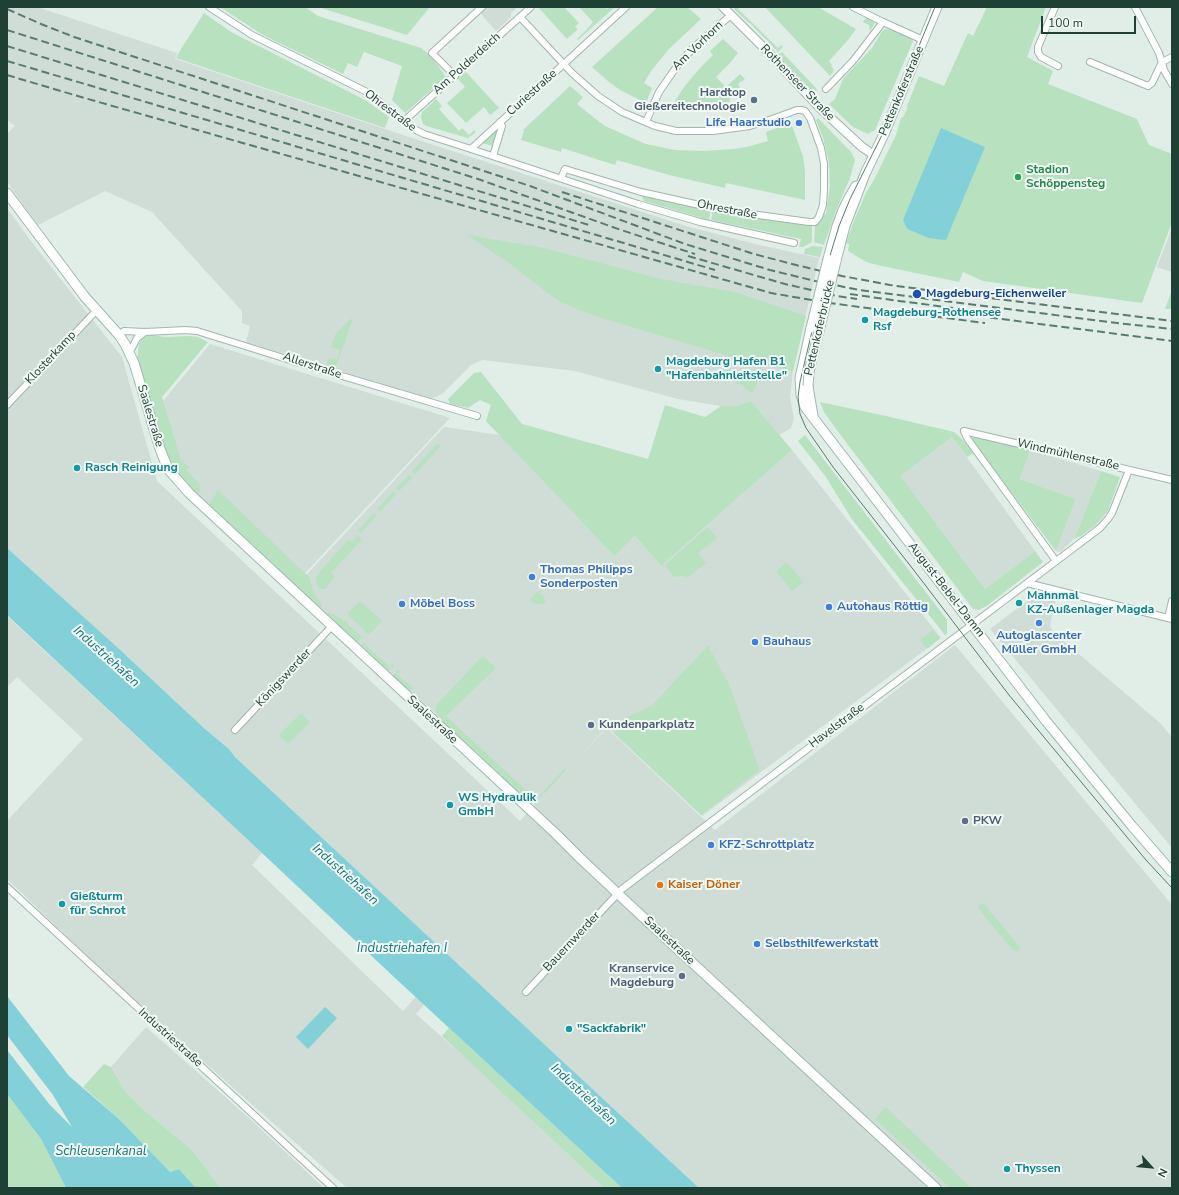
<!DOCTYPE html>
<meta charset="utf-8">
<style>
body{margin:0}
#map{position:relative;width:1179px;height:1195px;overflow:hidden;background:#e1ede7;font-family:"Nunito Sans",sans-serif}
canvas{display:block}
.frame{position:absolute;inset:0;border:8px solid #1f4035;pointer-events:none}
.north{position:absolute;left:1131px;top:1147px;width:40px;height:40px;-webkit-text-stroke:3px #f2f9f5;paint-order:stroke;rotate:117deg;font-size:11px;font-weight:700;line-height:16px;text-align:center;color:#1f4035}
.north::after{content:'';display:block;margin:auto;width:14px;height:18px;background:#1f4035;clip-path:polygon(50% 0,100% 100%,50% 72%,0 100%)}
.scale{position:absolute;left:1041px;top:16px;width:95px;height:18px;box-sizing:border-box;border:2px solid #1f4035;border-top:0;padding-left:5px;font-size:12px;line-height:14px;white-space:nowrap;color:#1f4035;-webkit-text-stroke:3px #f2f9f5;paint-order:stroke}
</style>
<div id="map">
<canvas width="1179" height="1195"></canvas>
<div class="frame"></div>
<div class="north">N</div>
<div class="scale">100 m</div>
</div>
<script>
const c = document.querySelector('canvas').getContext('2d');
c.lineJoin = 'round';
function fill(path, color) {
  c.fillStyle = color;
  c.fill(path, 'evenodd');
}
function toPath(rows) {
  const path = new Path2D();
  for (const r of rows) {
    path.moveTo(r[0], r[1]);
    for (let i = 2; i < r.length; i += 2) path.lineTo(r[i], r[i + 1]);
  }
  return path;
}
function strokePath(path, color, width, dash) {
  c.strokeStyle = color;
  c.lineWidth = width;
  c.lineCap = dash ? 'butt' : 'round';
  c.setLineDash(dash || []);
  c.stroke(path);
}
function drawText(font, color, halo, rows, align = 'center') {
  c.font = font + ' "Nunito Sans",sans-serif';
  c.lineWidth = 4;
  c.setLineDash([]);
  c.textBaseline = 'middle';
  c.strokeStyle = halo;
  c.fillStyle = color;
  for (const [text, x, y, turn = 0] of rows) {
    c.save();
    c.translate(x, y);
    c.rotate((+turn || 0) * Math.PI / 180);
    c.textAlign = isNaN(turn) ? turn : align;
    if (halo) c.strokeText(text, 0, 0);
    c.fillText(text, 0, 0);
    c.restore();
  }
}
fill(toPath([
 [7,7,37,7,177,53,175,59,415,139,686,226,759,245,819,258,793,371,790,397,794,418,791,428,779,435,751,401,736,406,721,406,678,399,575,371,482,360,471,365,442,394,431,399,246,342,250,326,242,323,242,311,152,212,105,191,38,225,7,182,7,134,15,126,7,120],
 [485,7,517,7,511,13,511,17,496,31,479,12],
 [7,208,30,240,122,357,157,481,520,821,535,804,296,586,444,427,500,435,613,555,635,536,661,566,792,450,941,638,702,816,607,727,575,761,607,728,715,830,955,645,1172,905,1172,1188,699,1188,235,757,229,749,205,729,117,647,7,548],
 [1172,228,1172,272,1157,267],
 [210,344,450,418,295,584,194,491,155,411],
 [952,437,1035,551,985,589,901,476],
 [1030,450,1101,471,1074,539,1060,552,1056,551,1076,499,1020,479],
 [1035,595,1056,598,1050,625,1053,632,1159,722,1172,737,1172,848,990,629],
 [7,616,262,853,252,865,403,1011,421,991,429,999,416,1014,478,1069,604,1188,347,1188,131,998,7,879,7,821,83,739,17,677,7,687],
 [146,1027,249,1118,324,1188,221,1188,192,1150,144,1110,125,1091,111,1067]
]), '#cfddd6');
fill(toPath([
 [220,7,305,7,318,16,421,48,431,56,446,77,405,113,392,100,402,66,364,52,357,67,348,63,343,74,263,35],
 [318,7,430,7,407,35],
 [538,7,564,7,579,23,575,27,578,29,567,39],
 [579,7,605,7,607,9,609,7,615,7,578,40,577,39,589,27,593,22],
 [658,7,687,7,701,19,669,49,651,71,644,83,652,88,646,103,620,90,609,82,592,67],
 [735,7,739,7,738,9,778,48,781,45,783,47,778,52,750,23,749,23,734,9],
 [765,7,818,7,856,29,848,40,829,61,832,65,831,66,834,70,830,76],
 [987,7,1046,7,1027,57,1053,71,1048,84,1137,119,1149,145,1172,154,1172,222,1142,303,983,281,963,272,959,282,877,265,866,262,848,251,849,244,846,243,853,223,866,193,874,180,896,135,901,118,903,117,907,109,907,106,919,76,944,86,968,33,973,36],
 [903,220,928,238,907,229],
 [204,13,231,32,365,100,389,117,385,128,176,58,181,49],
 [867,18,875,23,870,31,869,25,863,22,865,19],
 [885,29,895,31,912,39,913,41,875,130,868,134,853,127,829,104,835,99,843,79,872,48,882,31],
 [723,39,738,53,730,63,716,77,726,87,740,74,745,79,738,84,740,87,732,93,727,108,700,110,674,108,675,101,684,87,700,68,713,55,710,51],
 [782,52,815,87,817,90,814,93,778,55],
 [466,72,499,108,490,115,484,107,466,123,447,103,465,87,458,79],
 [570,86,583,97,577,104,593,117,605,126,632,138,646,144,675,150,704,151,733,149,747,147,768,141,766,132,791,123,803,156,805,171,805,200,726,183,725,188,669,175,617,160,615,165,562,148,561,152,521,140,524,131,523,130],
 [436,99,442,106,439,109,459,131,462,128,469,135,474,130,476,132,468,138,426,126,423,124,421,118,422,112],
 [818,118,851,152,855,160,850,178,835,213,824,245,814,242,815,224,820,222,823,214,826,214,830,186,829,162,823,138,816,120],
 [495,131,497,133,493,146,482,143],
 [644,196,711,209,709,220,644,201,642,197],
 [713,210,763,219,812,225,812,242,803,247,799,247,801,239,711,220],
 [466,234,485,238,540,247,661,279,735,292,806,316,793,371,735,358,595,316,584,312,561,302,550,295,509,263],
 [813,246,823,247,820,257,804,254,805,249],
 [1172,290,1172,309,1165,309],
 [352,318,353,318,335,370,331,369,328,367,326,365,329,358,337,360,340,350,331,347,335,335,338,331],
 [150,335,165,337,189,336,198,337,208,342,162,397,181,460,189,467,186,470,199,483,201,488,200,490,194,493,171,465,165,451,137,359,139,344,143,337],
 [718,369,758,374,755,389,752,393],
 [481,372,522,424,648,459,665,405,705,417,721,406,736,406,751,401,792,450,661,566,635,536,614,556,486,421,491,405,480,400,468,408,450,404,448,399,474,373],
 [820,402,886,416,954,432,964,441,974,453,967,457,952,437,901,476,985,589,1035,551,1043,562,988,605,979,610,973,609,839,433,824,412],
 [805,435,941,612,947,620,947,634,945,635,851,518,826,477,798,441],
 [975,435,1030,450,1020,479,1076,499,1056,551,971,440],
 [438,443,441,446,415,474,412,471],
 [1101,471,1120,477,1108,511,1096,525,1081,536,1074,539],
 [409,475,412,478,399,491,396,488],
 [218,490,309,577,314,594,322,605,321,608,320,609,208,507],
 [393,492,396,494,380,512,377,509],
 [374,513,377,515,361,533,358,530],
 [708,527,717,538,698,553,706,563,687,578,684,576,674,577,665,565],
 [358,535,362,539,331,573,335,577,325,589,320,589,316,584,317,575,349,539,352,542],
 [787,562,803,582,792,591,776,571],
 [538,591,545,598,544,599,547,603,537,604,532,603,531,598],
 [360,601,382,621,369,635,347,614],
 [329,612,345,621,362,637,357,642,346,632,345,633,327,617,327,613],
 [933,630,940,638,927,649,920,640],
 [363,643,390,667,393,664,394,666,389,671,387,671,374,660,374,657,361,645],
 [708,646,729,684,759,768,758,771,701,815,614,733,622,724,622,720,652,705],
 [483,656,496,668,446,716,527,791,523,794,516,790,440,719,436,712,436,705],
 [398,670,400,671,397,674,413,688,409,692,393,676],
 [301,713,310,722,288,744,279,735],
 [565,768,565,771,545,793,539,797,538,797],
 [981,903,985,905,1019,946,1020,949,1018,951,1014,951,980,911,978,907,979,905],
 [449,1028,622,1188,604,1188,442,1036],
 [104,1064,111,1067,125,1091,144,1110,192,1150,221,1188,196,1188,179,1169,170,1172,120,1120,83,1087],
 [7,1094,41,1139,66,1188,7,1188],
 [886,1107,971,1188,950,1188,875,1119]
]), '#b8e1c0');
fill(toPath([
 [941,128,985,147,946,240,928,238,907,229,903,220],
 [7,548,117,647,205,729,229,749,235,757,699,1188,622,1188,394,977,262,853,7,615],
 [7,996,69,1076,120,1120,170,1172,179,1169,196,1188,66,1188,41,1139,7,1094,7,1050,50,1105,72,1127,53,1095,7,1035],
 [325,1007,337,1018,308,1049,296,1037]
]), '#83d0d8');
const minor = toPath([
 [209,7,252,35,369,93,412,128,424,134,471,149,638,204,700,222,794,243],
 [853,7,883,22,923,40],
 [1055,7,1038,47,1038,52,1041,57,1058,66],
 [1135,7,1159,53,1164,70,1172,84],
 [520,17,572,73,598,96,622,112,655,126,676,131,713,131,750,126,772,119,797,110,801,110,805,111,810,118,821,148,824,164,824,190,823,205,819,217,815,222,809,222,722,210,641,192,565,169,561,178],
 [1090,62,1148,86,1152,83,1162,62,1172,57],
 [455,76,432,53,482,7],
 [826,89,853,61,883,22],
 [404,121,531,7],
 [646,122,659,92,677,66,693,48,731,15],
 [471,149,626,7],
 [493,156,502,126,500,122],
 [119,335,124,331,145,332,186,330,197,331,322,370,477,416],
 [128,350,132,348,137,338,145,332],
 [7,405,96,311],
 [964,431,1172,480],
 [964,431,967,438,1056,561],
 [1027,583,1172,619],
 [1168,618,1172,601],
 [235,730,332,626],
 [7,887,333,1188],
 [526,992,622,889,1100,528,1108,519,1112,513,1129,470]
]);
const tertiary = toPath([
 [723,7,764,48,821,109,862,147,874,155]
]);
const secondary = toPath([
 [7,193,85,297,119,335,125,344,134,363,160,449,168,469,189,493,555,833,580,858,631,906,936,1188],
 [828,259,837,226,843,210,849,198,856,186],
 [836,261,845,226,865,174,884,134,937,7],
 [811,328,800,378,801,395,805,407,1046,721,1132,826,1172,872],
 [808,386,813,416]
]);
strokePath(minor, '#a3b6ae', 8);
strokePath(tertiary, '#a3b6ae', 10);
strokePath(secondary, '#9ebaaf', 11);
strokePath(minor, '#fff', 6);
strokePath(tertiary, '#fff', 8);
strokePath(secondary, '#fff', 9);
strokePath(toPath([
 [935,7,883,133,850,199,839,226,829,259,800,382,798,397,800,414,806,428,833,467,916,573,1009,695,1087,789,1146,860,1172,888]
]), '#5a7c70', 1);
strokePath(toPath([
 [7,9,41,24,74,37,530,186,685,244,770,270,815,281,859,290,1117,323,1172,329],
 [7,30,478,179,621,230,695,254],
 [7,46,589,225],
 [7,61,715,270],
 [7,75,81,97,771,293,829,303,985,323],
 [562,192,754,254,796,265,842,276,890,285,934,291,1172,321],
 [688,256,785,284,837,296,857,299],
 [850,294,899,301,985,312],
 [978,316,1172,341]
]), '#5a7c70', 2, [8, 4]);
const secondaryBridge = toPath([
 [811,328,828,259],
 [808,386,809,372,836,261]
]);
strokePath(secondaryBridge, '#9ebaaf', 11, []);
strokePath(secondaryBridge, '#fff', 9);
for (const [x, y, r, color] of [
 [754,100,4,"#5c6f8a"],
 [799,123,4,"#3f7fe0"],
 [1018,177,4,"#2e9e5b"],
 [917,294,5,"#1a4fb4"],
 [865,320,4,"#0f9aa8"],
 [658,369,4,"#0f9aa8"],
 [77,468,4,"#0f9aa8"],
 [532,577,4,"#3f7fe0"],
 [1019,603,4,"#0f9aa8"],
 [402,604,4,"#3f7fe0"],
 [829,607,4,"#3f7fe0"],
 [1039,623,4,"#3f7fe0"],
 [755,642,4,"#3f7fe0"],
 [591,725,4,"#5c6f8a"],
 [450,805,4,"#0f9aa8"],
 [965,821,4,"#5c6f8a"],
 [711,845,4,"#3f7fe0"],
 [660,885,4,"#e8710a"],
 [62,904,4,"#0f9aa8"],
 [757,944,4,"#3f7fe0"],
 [682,976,4,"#5c6f8a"],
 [569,1029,4,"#0f9aa8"],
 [1007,1169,4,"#0f9aa8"]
]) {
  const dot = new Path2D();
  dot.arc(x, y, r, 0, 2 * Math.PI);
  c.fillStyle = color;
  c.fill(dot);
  strokePath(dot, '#f2f9f5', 1.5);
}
drawText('12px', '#1f4035', '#f2f9f5', [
 ["Am Vorhorn",698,46,-44],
 ["Am Polderdeich",467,64,-42],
 ["Rothenseer Straße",797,83,46],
 ["Pettenkoferstraße",902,91,-67],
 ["Curiestraße",532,93,-42],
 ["Ohrestraße",390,111,37],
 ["Ohrestraße",727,210,11],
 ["Pettenkoferbrücke",820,328,-77],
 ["Klosterkamp",51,358,-47],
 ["Allerstraße",312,366,18],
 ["Saalestraße",150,416,73],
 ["Windmühlenstraße",1068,455,13],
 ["August-Bebel-Damm",946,590,52],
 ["Königswerder",284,678,-47],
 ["Saalestraße",432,720,43],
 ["Havelstraße",837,726,-37],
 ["Saalestraße",669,941,43],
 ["Bauernwerder",572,942,-47],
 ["Industriestraße",170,1038,42]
]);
drawText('bold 12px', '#4e5e75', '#f2f9f5', [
 ["Hardtop",746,93],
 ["Gießereitechnologie",746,107],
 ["Kundenparkplatz",599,725,"left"],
 ["PKW",973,821,"left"],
 ["Kranservice",674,969],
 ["Magdeburg",674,983]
], 'right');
drawText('bold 12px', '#366cbe', '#f2f9f5', [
 ["Life Haarstudio",791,123,"right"],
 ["Thomas Philipps",540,570],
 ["Sonderposten",540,584],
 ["Möbel Boss",410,604],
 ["Autohaus Röttig",837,607],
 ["Autoglascenter",1039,636,"center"],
 ["Müller GmbH",1039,650,"center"],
 ["Bauhaus",763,642],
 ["KFZ-Schrottplatz",719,845],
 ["Selbsthilfewerkstatt",765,944]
], 'left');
drawText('bold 12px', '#27864d', '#f2f9f5', [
 ["Stadion",1026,170],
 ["Schöppensteg",1026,184]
], 'left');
drawText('bold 12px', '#164399', '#f2f9f5', [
 ["Magdeburg-Eichenweiler",926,294]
], 'left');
drawText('bold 12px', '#0d838f', '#f2f9f5', [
 ["Magdeburg-Rothensee",873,313],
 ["Rsf",873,327],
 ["Magdeburg Hafen B1",666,362],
 ["\"Hafenbahnleitstelle\"",666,376],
 ["Rasch Reinigung",85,468],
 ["Mahnmal",1027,596],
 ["KZ-Außenlager Magda",1027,610],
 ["WS Hydraulik",458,798],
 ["GmbH",458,812],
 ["Gießturm",70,897],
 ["für Schrot",70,911],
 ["\"Sackfabrik\"",577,1029],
 ["Thyssen",1015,1169]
], 'left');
drawText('bold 12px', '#c56008', '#f2f9f5', [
 ["Kaiser Döner",668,885]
], 'left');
drawText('italic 13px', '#137782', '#f2f9f5', [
 ["Industriehafen",106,657,42],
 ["Industriehafen",345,875,42],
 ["Industriehafen I",402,949],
 ["Industriehafen",583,1095,43],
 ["Schleusenkanal",101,1152]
]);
</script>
